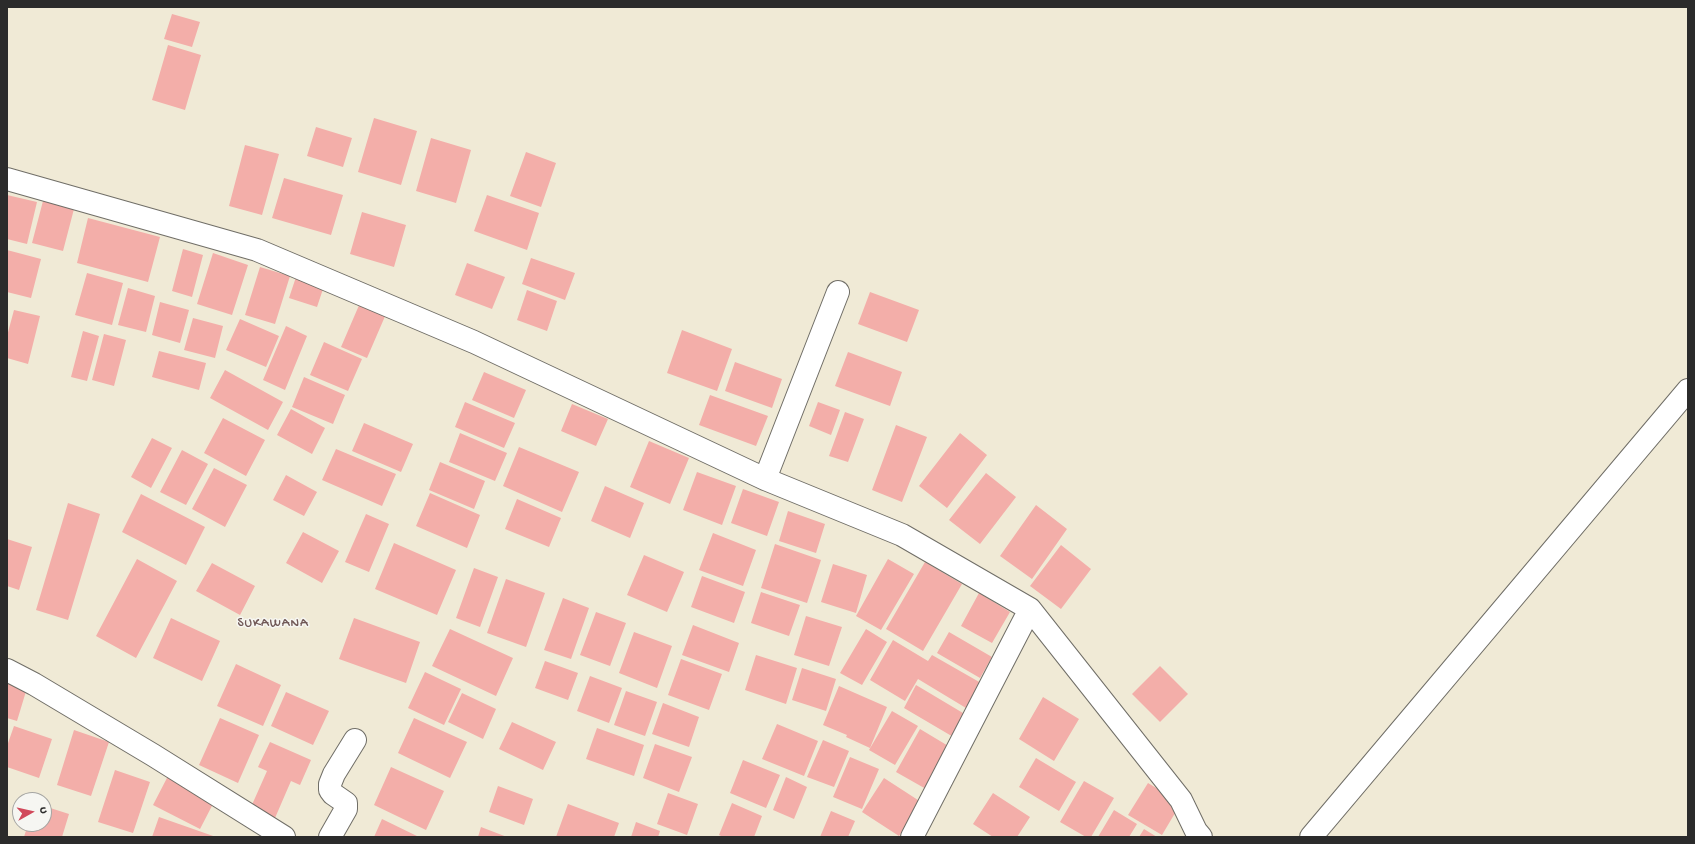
<!DOCTYPE html>
<style>
body{margin:0}
#map{position:relative;width:1695px;height:844px;overflow:hidden;background:#f0ead6;font-family:"Gochi Hand",sans-serif}
canvas{display:block}
.frame{position:absolute;inset:0;border:8px solid #2b2b2b;pointer-events:none}
.north{position:absolute;left:12px;top:792px;width:40px;height:40px;box-sizing:border-box;background:#f6f6f2;border:1px solid #a5a5a2;border-radius:50%;rotate:82deg;font-size:11px;font-weight:700;line-height:16px;text-align:center;color:#2b2b2b}
.north::after{content:'';display:block;margin:auto;width:14px;height:18px;background:#d1495b;clip-path:polygon(50% 0,100% 100%,50% 72%,0 100%)}
</style>
<div id="map">
<canvas width="1695" height="844"></canvas>
<div class="frame"></div>
<div class="north">U</div>
</div>
<script>
const c = document.querySelector('canvas').getContext('2d');
c.lineJoin = 'round';
function fill(path, color) {
  c.fillStyle = color;
  c.fill(path, 'evenodd');
}
function toPath(rows) {
  const path = new Path2D();
  for (const r of rows) {
    path.moveTo(r[0], r[1]);
    for (let i = 2; i < r.length; i += 2) path.lineTo(r[i], r[i + 1]);
  }
  return path;
}
function strokePath(path, color, width, dash) {
  c.strokeStyle = color;
  c.lineWidth = width;
  c.lineCap = dash ? 'butt' : 'round';
  c.setLineDash(dash || []);
  c.stroke(path);
}
function drawText(font, color, halo, rows, align = 'center') {
  c.font = font + ' "Gochi Hand",sans-serif';
  c.lineWidth = 3;
  c.setLineDash([]);
  c.textBaseline = 'middle';
  c.strokeStyle = halo;
  c.fillStyle = color;
  for (const [text, x, y, turn = 0] of rows) {
    c.save();
    c.translate(x, y);
    c.rotate((+turn || 0) * Math.PI / 180);
    c.textAlign = isNaN(turn) ? turn : align;
    if (halo) c.strokeText(text, 0, 0);
    c.fillText(text, 0, 0);
    c.restore();
  }
}
fill(toPath([
 [172,14,200,22,192,47,164,39],
 [168,45,201,55,185,110,152,100],
 [374,118,417,131,401,185,358,172],
 [316,127,352,138,343,167,307,156],
 [431,138,471,150,456,203,416,191],
 [245,145,279,154,262,215,229,206],
 [526,152,556,163,541,207,510,196],
 [284,178,343,195,331,235,272,218],
 [7,195,37,202,27,244,7,239],
 [487,195,539,213,527,250,474,231],
 [43,201,74,209,63,251,32,243],
 [362,212,406,225,394,267,350,254],
 [88,218,160,237,148,282,77,263],
 [183,249,203,255,192,297,172,291],
 [7,250,41,259,31,298,7,292],
 [213,253,248,265,232,315,197,304],
 [531,258,575,273,565,300,522,284],
 [467,263,505,277,492,309,455,295],
 [260,267,290,276,275,324,245,315],
 [87,273,123,283,112,325,75,315],
 [296,277,324,286,317,307,289,298],
 [128,288,155,296,146,332,118,325],
 [527,290,557,301,547,331,517,320],
 [870,292,919,310,907,342,858,324],
 [160,302,189,310,180,343,152,335],
 [360,303,386,314,367,358,341,347],
 [14,310,40,316,28,364,7,358,7,336],
 [193,318,223,326,215,358,184,350],
 [240,319,279,336,266,367,226,350],
 [286,326,307,336,285,390,263,380],
 [682,330,732,349,717,391,667,373],
 [83,331,99,336,87,381,71,377],
 [104,334,126,340,114,386,92,380],
 [324,342,362,359,348,391,310,375],
 [159,351,206,363,199,390,152,377],
 [848,352,902,372,890,406,835,386],
 [735,362,782,379,772,408,725,391],
 [225,370,283,402,268,430,210,398],
 [484,372,526,390,514,418,472,400],
 [304,377,345,395,333,424,292,407],
 [710,395,768,416,756,446,699,425],
 [465,402,515,423,504,448,455,427],
 [818,402,840,410,831,435,809,426],
 [572,404,608,419,596,446,561,431],
 [291,409,325,428,312,454,277,435],
 [845,412,864,419,848,462,829,456],
 [223,418,265,440,246,476,204,453],
 [364,423,413,444,401,472,352,451],
 [896,425,927,437,902,502,872,490],
 [460,433,507,453,495,481,449,462],
 [960,433,987,455,947,508,919,486],
 [152,438,172,448,151,488,131,477],
 [649,441,689,458,670,504,630,487],
 [519,447,579,472,562,512,503,486],
 [336,449,396,474,382,506,322,480],
 [182,450,208,464,186,505,160,492],
 [440,462,485,481,474,509,429,490],
 [214,468,247,485,225,527,192,509],
 [697,472,736,486,722,525,683,510],
 [986,473,1016,497,980,544,949,520],
 [286,475,317,492,304,516,273,500],
 [605,486,644,503,630,538,591,521],
 [743,489,779,502,767,536,731,523],
 [430,493,480,515,467,548,416,526],
 [141,494,205,527,186,565,122,532],
 [517,499,561,518,549,547,505,529],
 [68,503,100,514,68,620,36,610],
 [1036,505,1067,529,1032,579,1000,556],
 [788,511,825,524,816,553,779,541],
 [366,514,389,524,369,572,345,562],
 [303,532,339,551,322,583,286,563],
 [713,533,756,550,743,586,699,570],
 [7,539,32,547,19,590,7,586],
 [394,543,456,570,437,615,375,589],
 [775,544,821,560,807,603,761,588],
 [1061,545,1091,569,1061,609,1030,586],
 [644,555,684,572,667,612,627,595],
 [137,559,177,581,136,658,96,636],
 [888,559,914,574,881,630,856,616],
 [925,562,962,584,923,651,886,629],
 [212,563,255,586,240,615,196,591],
 [833,564,867,575,856,613,821,602],
 [474,568,498,577,480,627,456,618],
 [702,576,745,592,734,623,691,607],
 [506,579,545,593,526,647,487,633],
 [761,592,800,605,789,636,751,623],
 [979,593,1010,612,992,643,961,626],
 [563,598,589,608,571,659,544,650],
 [596,612,626,623,610,666,580,655],
 [806,616,842,627,829,666,794,655],
 [171,618,220,641,202,681,153,658],
 [354,618,420,642,406,683,339,659],
 [693,625,739,643,729,672,682,655],
 [450,629,513,658,496,696,432,666],
 [866,629,887,642,862,685,840,673],
 [634,632,672,646,657,688,619,673],
 [949,632,992,657,980,678,937,653],
 [893,640,928,661,932,655,981,683,966,708,918,679,905,701,870,680],
 [756,655,797,668,786,704,745,690],
 [681,659,722,674,709,710,668,695],
 [545,661,578,673,568,700,535,688],
 [236,664,281,685,263,726,217,706],
 [1160,666,1188,694,1160,722,1132,694],
 [802,668,836,679,826,711,792,700],
 [425,672,461,689,444,725,408,708],
 [590,676,622,688,609,723,577,711],
 [7,682,27,688,17,721,7,718],
 [916,685,968,716,955,738,904,708],
 [839,686,887,707,870,748,846,737,847,735,823,725],
 [626,691,657,702,645,736,614,725],
 [286,692,329,711,313,745,271,726],
 [462,693,496,709,483,739,448,722],
 [1043,697,1079,719,1054,761,1019,739],
 [663,703,699,717,689,747,652,734],
 [892,711,918,726,895,765,869,750],
 [220,718,259,735,238,783,199,765],
 [414,718,467,742,450,778,398,753],
 [512,722,556,742,543,770,499,749],
 [777,724,818,741,804,776,762,759],
 [14,726,52,739,39,778,7,767,7,746],
 [597,728,644,745,634,776,586,759],
 [920,729,950,747,926,789,896,772],
 [74,730,109,742,91,796,57,785],
 [823,740,849,751,834,787,807,777],
 [270,742,311,760,300,785,291,781,275,818,251,807,267,771,258,767],
 [655,744,692,757,679,792,643,778],
 [850,757,879,769,862,809,833,797],
 [1036,758,1076,782,1059,811,1019,787],
 [743,760,780,775,766,808,730,793],
 [391,767,444,791,426,830,374,805],
 [115,770,150,782,133,833,98,822],
 [168,776,215,800,200,829,153,805],
 [786,777,807,787,794,819,773,810],
 [884,778,921,802,899,836,862,812],
 [1084,781,1114,798,1091,837,1086,837,1060,822],
 [1148,783,1181,803,1162,835,1128,815],
 [498,786,533,799,524,825,489,812],
 [668,793,698,804,687,835,657,824],
 [993,793,1030,817,1017,837,993,837,973,824],
 [732,803,762,816,754,837,723,837,719,835],
 [568,804,619,823,614,837,556,837],
 [44,806,69,814,62,837,24,837,28,824,44,824],
 [1114,810,1137,824,1129,837,1098,837],
 [831,811,855,821,848,837,820,837],
 [159,817,216,837,152,837],
 [382,819,419,837,374,837],
 [636,822,660,831,658,837,631,837],
 [481,827,507,837,478,837],
 [1144,829,1157,837,1139,837]
]), '#f3aea9');
const minor = toPath([
 [7,179,257,250,474,342,765,479,902,535,1030,609,1181,800,1196,831,1201,837],
 [765,479,838,292],
 [7,670,34,684,153,755,284,837],
 [330,837,346,809,346,803,333,794,330,790,330,784,334,774,355,740],
 [912,837,1030,609],
 [1311,837,1688,390]
]);
strokePath(minor, '#706e67', 24);
strokePath(minor, '#fff', 22);
c.letterSpacing = '1px';
drawText('13px', '#715957', '#f6f6f2', [
 ["SUKAWANA",273,624]
]);
c.letterSpacing = '0px';
</script>
